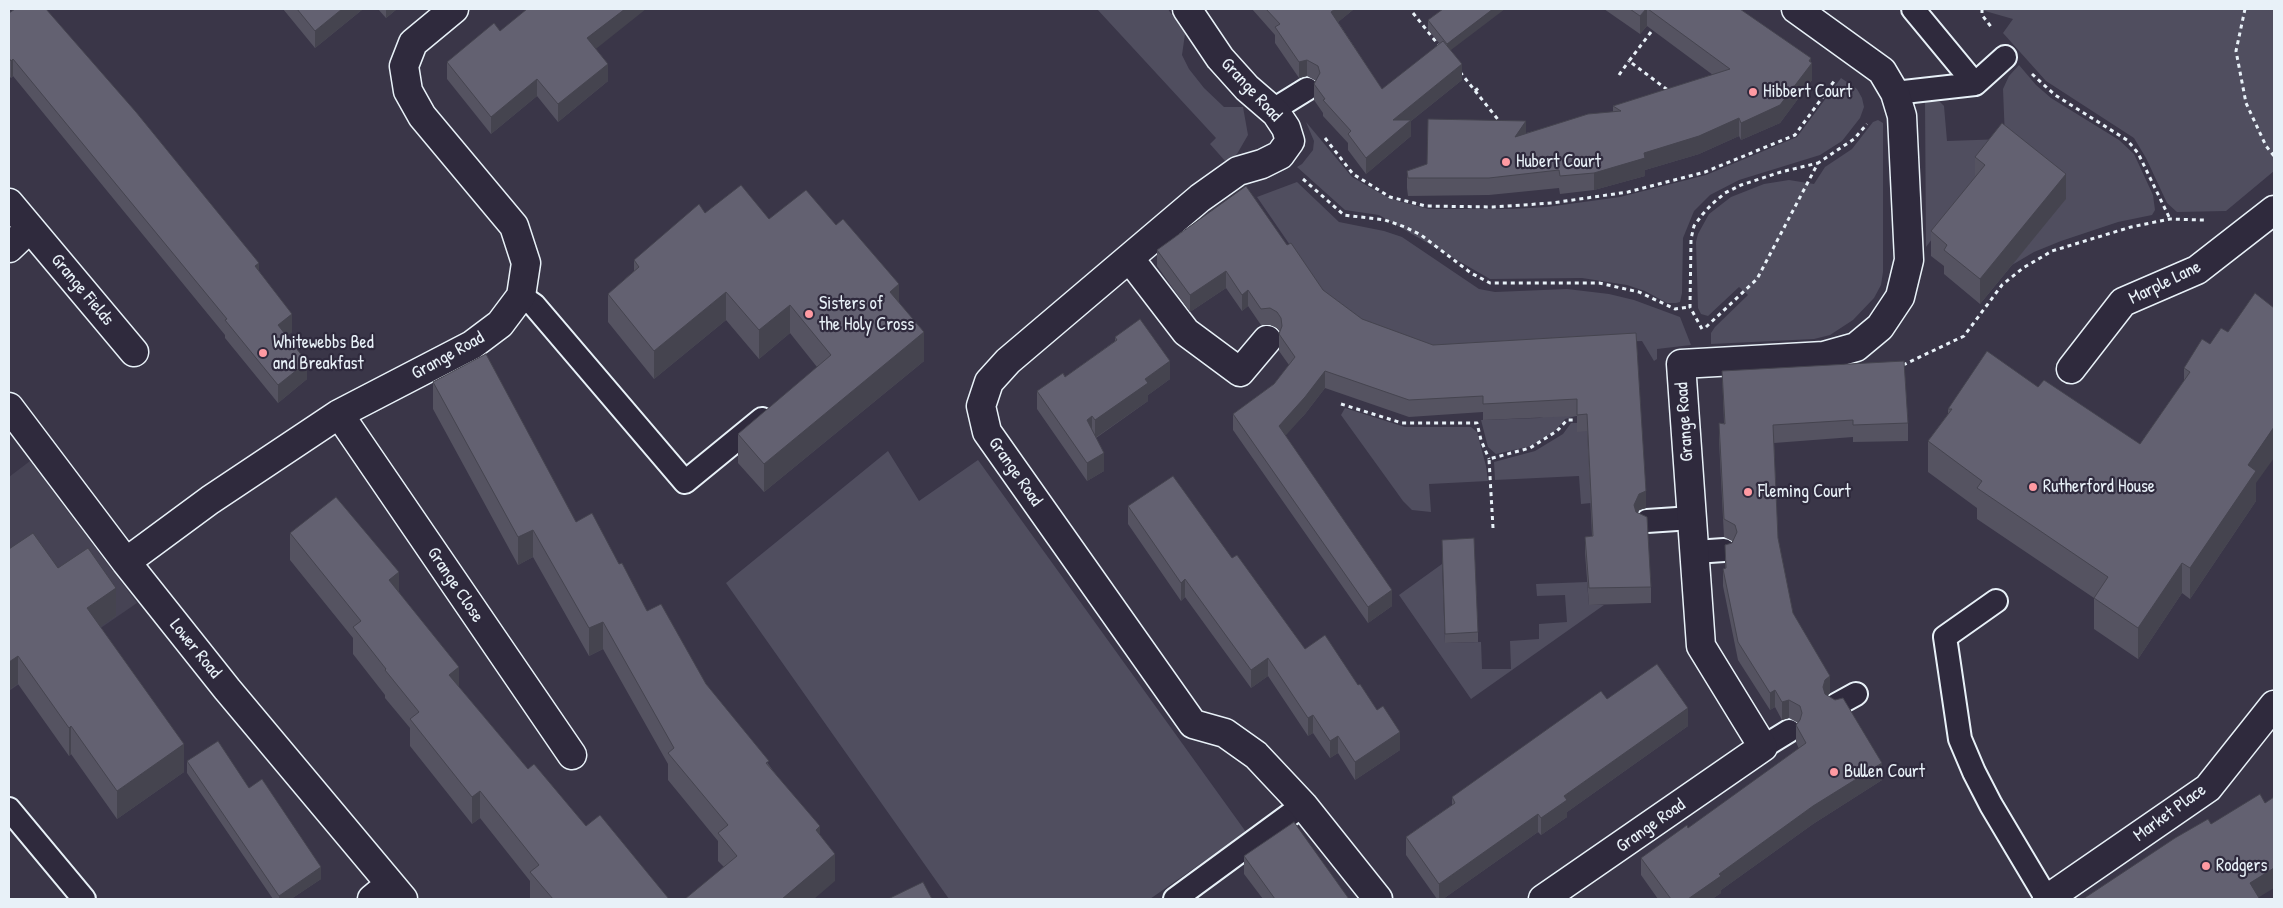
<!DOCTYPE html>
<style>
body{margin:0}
#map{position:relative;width:2283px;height:908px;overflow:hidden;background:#3a3648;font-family:"Patrick Hand",sans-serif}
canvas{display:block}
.frame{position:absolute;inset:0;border:10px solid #e8f1f8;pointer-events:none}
</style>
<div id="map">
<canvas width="2283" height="908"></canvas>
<div class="frame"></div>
</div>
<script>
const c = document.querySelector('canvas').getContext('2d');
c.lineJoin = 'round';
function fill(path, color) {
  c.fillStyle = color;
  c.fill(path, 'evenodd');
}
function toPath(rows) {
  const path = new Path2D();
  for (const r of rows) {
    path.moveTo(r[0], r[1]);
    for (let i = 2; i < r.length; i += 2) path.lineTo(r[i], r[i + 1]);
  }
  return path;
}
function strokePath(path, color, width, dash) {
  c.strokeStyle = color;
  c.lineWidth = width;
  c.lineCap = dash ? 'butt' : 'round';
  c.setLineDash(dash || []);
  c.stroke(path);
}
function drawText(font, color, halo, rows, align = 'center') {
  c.font = font + ' "Patrick Hand",sans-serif';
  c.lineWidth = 4.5;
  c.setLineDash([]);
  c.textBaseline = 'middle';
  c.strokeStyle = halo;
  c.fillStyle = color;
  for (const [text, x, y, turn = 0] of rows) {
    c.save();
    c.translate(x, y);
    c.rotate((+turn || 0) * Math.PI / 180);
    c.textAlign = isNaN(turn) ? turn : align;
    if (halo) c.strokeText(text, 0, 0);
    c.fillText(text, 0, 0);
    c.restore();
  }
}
fill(toPath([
 [30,461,137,603,9,691,9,477]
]), '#464354');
fill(toPath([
 [1097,9,1168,9,1185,34,1182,55,1189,69,1204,88,1224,107,1243,107,1248,135,1237,154,1226,162,1210,144,1216,138],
 [1978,9,2274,9,2274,171,2226,211,2177,212,2167,203,2146,158,2134,138,2046,81,2003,33,2013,19],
 [2019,65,2036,85,2051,98,2119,140,2134,154,2153,195,2155,210,2152,215,2118,222,2061,241,2034,252,2012,265,2065,199,1975,182,1926,247,1925,101,1940,102,1944,106,1947,141,2005,139,2003,89,2009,76],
 [1841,78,1857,89,1862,98,1864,107,1860,118,1842,141,1820,155,1739,180,1710,195,1694,211,1683,238,1682,293,1680,302,1676,303,1667,303,1645,291,1627,285,1582,278,1490,279,1379,215,1345,210,1297,167,1302,164,1313,150,1314,141,1306,122,1352,177,1385,196,1398,201,1429,209,1511,209,1547,207,1620,197,1706,175,1797,137],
 [1878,120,1883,123,1883,272,1881,285,1874,298,1853,320,1830,335,1814,339,1711,344,1711,333,1715,327,1748,295,1739,287,1708,316,1701,314,1698,308,1696,242,1698,234,1709,214,1731,197,1764,184,1789,180,1814,184,1825,167,1852,149,1873,122],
 [1297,182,1339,222,1384,231,1402,237,1479,289,1495,292,1567,289,1609,294,1634,300,1680,317,1691,345,1657,349,1657,359,1654,361,1642,341,1482,348,1437,347,1388,337,1325,296,1257,197],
 [1345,408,1405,427,1471,427,1477,432,1486,466,1488,481,1429,484,1431,512,1412,510,1403,501,1341,415],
 [1576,409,1576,416,1565,419,1555,431,1531,446,1496,454,1488,447,1481,420,1539,418],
 [1571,423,1577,423,1587,431,1591,503,1581,504,1579,476,1495,480,1494,462,1535,451,1563,434],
 [888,451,919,501,978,460,1246,832,1150,899,949,899,726,583],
 [1442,564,1445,643,1481,642,1482,669,1511,669,1510,641,1539,639,1539,624,1567,622,1565,595,1537,596,1536,584,1587,582,1589,605,1604,605,1471,699,1399,595]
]), '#504e5f');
const service = toPath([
 [1975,84,2005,57],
 [1895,93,1975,84,1913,9],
 [1273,110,1307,89],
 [521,296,534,305,685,482,762,419],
 [1647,521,1692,518],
 [1695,552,1724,550],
 [1996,601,1945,637,1960,739,1974,772,1991,805,2047,899],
 [1836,705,1856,694],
 [1763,747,1789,731],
 [9,809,84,899],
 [1175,899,1303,805]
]);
const minor = toPath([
 [1187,9,1220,58,1247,88,1276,113,1286,128,1290,141,1280,155,1262,164,1238,171,1200,198,1008,361,989,382,981,406,987,432,1193,724,1225,733,1256,755,1303,805,1378,899],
 [9,203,134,352],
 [9,248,30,228],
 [1130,259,1186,332,1240,372,1267,340],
 [2071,369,2123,302,2197,270,2274,210],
 [9,407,126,562,227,689,403,899],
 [339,414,572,755],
 [126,562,210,500,339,414,472,345,500,324,521,296,526,263,514,226,422,116,408,91,404,66,413,43,454,9],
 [372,899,389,885],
 [1543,899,1763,747,1701,646,1681,364,1824,356,1856,347,1880,327,1900,297,1909,260,1902,116,1895,93,1882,71,1796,9],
 [2047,899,2208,788,2274,705]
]);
strokePath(service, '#e8f1f8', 26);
strokePath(minor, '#e8f1f8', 31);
strokePath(toPath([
 [1982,9,1982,15,1992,28],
 [2245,9,2236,51,2246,103,2266,146,2274,156],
 [1413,13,1441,48],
 [1651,32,1629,61,1669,91],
 [1460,72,1500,122],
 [2032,74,2055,95,2127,140,2138,153,2170,219],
 [1619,75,1629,61],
 [1475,91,1481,86],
 [1325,138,1353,174,1390,197,1426,206,1493,207,1552,203,1628,192,1705,172,1795,135,1835,80],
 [1303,179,1344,215,1385,220,1405,227,1421,235,1471,273,1490,283,1599,283,1639,292,1675,309,1690,307],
 [1706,327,1757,279,1818,163,1854,139,1867,124],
 [1702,329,1690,307,1691,239,1694,226,1702,215,1712,204,1725,193,1741,185,1781,172,1818,163],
 [1903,365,1964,336,2002,285,2023,268,2052,251,2131,227,2170,219,2204,220],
 [1341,404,1402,423,1477,423,1481,440,1489,459],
 [1493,528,1489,459,1530,448,1557,431,1567,420,1573,420]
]), '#e8f1f8', 3, [4, 4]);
strokePath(service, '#2f2a3d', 22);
strokePath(minor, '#2f2a3d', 28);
fill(toPath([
 [283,9,363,9,315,48],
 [378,9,397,9,386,18],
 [1252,9,1354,9,1338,22,1382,89,1440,44,1428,30,1428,20,1443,9,1451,51,1462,80,1411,121,1411,136,1366,174,1348,150,1348,143,1323,116,1323,113,1314,100,1314,84,1316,81,1307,76,1299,78,1275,43,1275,35],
 [1604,9,1740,9,1811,62,1812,80,1780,123,1741,140,1739,136,1699,154,1645,170,1645,176,1594,190,1560,194,1559,188,1489,195,1408,196,1407,188,1407,171,1526,133,1613,112,1613,106,1713,75,1647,26,1640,34],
 [9,13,259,272,292,332,286,336,307,379,278,403,225,338,225,335,13,76,11,78,9,76],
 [500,31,596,49,608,81,558,122,537,96,491,134,447,79,447,62],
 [1975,157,2066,199,1980,304,1944,274,1944,266,1931,256,1931,231,1975,177],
 [705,213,769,219,899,302,924,361,764,492,738,463,738,434,817,367,790,333,759,359,726,320,654,379,608,322,608,294,634,271,634,260],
 [1287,245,1323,290,1362,319,1433,345,1636,333,1646,508,1639,510,1638,513,1651,587,1651,603,1589,605,1585,553,1585,537,1592,536,1587,431,1577,432,1577,416,1483,420,1483,412,1409,417,1325,388,1305,414,1285,435,1392,606,1368,623,1233,430,1233,414,1274,384,1289,365,1279,351,1279,334,1280,332,1277,328,1270,325,1261,325,1248,306,1242,311,1226,288,1190,312,1157,266,1157,250],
 [2228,332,2256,483,2256,501,2190,599,2182,593,2138,659,2094,629,2094,598,1977,519,1977,508,1928,472,1928,441,1948,414,1948,409,2038,387,2140,444,2184,381,2184,368,2210,344],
 [1115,337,1170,379,1148,395,1148,401,1096,438,1104,471,1087,481,1037,409,1037,391,1065,377,1115,341],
 [1722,371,1908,423,1908,441,1853,442,1853,437,1774,443,1778,538,1793,613,1830,693,1827,696,1882,780,1813,824,1721,890,1721,893,1712,899,1658,899,1641,875,1641,858,1688,828,1799,749,1796,742,1796,725,1798,723,1789,718,1782,720,1775,707,1770,710,1738,660,1723,586,1723,569,1725,568,1725,545,1732,543,1732,541,1724,537,1719,441,1719,423,1724,423],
 [433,382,619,564,647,611,706,684,769,765,820,835,835,881,724,867,718,861,718,841,668,780,668,764,603,649,589,656,533,557,518,565,433,409],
 [1128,506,1232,558,1305,649,1400,750,1355,780,1338,753,1330,758,1313,733,1308,736,1268,676,1251,688,1185,597,1181,601,1128,524],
 [290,533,399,592,459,687,528,769,586,826,669,899,530,899,530,881,480,818,472,824,410,746,410,728,385,698,385,695,353,654,353,638,290,560],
 [9,549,58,568,116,616,100,626,184,772,117,819,71,754,69,756,18,684,9,690],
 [1442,549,1478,632,1478,642,1445,643],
 [1607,699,1688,726,1567,812,1567,817,1541,835,1538,832,1443,899,1437,899,1406,855,1406,837,1452,805,1452,797],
 [187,761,249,788,321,879,291,899,273,899,187,773],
 [1244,856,1349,899,1263,899,1244,874]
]), '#555361');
fill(toPath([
 [342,9,363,9,315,48,315,31],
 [386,9,397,9,386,18],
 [625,9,646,9,587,56,587,38],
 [1335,9,1354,9,1331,28,1331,12],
 [1493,9,1505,9,1447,53,1447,44],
 [1646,9,1647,9,1647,26,1640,34,1640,16],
 [1811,58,1811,64,1812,63,1812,80,1780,123,1741,140,1741,123,1809,61],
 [13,59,13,76,11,78,11,61],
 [1307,60,1307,76,1299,78,1299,62],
 [608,64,608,81,558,122,558,104],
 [1462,64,1462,80,1411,121,1411,136,1366,174,1366,158,1393,120],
 [537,79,537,96,491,134,491,117],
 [1739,118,1739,136,1699,154,1645,170,1645,176,1594,190,1594,173,1644,153],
 [1526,121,1526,139,1515,137],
 [2066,174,2066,199,1980,304,1980,279],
 [259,263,259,281,255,266],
 [1226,271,1226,288,1190,312,1190,295],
 [899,284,899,313,890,292],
 [1248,290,1248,306,1242,311,1242,295],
 [726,292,726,320,654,379,654,351],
 [790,305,790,333,759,359,759,330],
 [292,314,292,332,278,343,278,325],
 [924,332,924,361,764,492,764,464],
 [1170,361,1170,379,1148,395,1148,401,1095,438,1095,420,1145,379],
 [307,362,307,379,278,403,278,385],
 [1325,371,1325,388,1305,414,1279,443,1279,426],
 [1092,416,1092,433,1087,420],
 [2274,427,2274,458,2256,483,2256,501,2190,599,2190,568,2248,465],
 [1104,453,1104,471,1087,481,1087,463],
 [1646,491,1646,508,1639,510,1634,521,1634,505,1639,494],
 [533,530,533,557,518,565,518,537],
 [2182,563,2182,593,2138,659,2138,628],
 [399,572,399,599,389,580],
 [1185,579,1185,597,1181,601,1181,583],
 [116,588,116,616,87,636,87,608],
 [1392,590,1392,606,1368,623,1368,607],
 [603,622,603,649,589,656,589,628],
 [18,656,18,684,9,690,9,662],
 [1268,658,1268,676,1251,688,1251,670],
 [459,667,459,694,449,675],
 [1830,676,1830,693,1825,698,1823,687,1825,680],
 [1775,690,1775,707,1770,710,1770,693],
 [1789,700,1789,718,1782,720,1782,702],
 [1688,708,1688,726,1567,812,1567,817,1541,835,1541,818,1564,796],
 [1313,715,1313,733,1308,736,1308,718],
 [71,726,71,754,69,756,69,728],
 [1400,732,1400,750,1355,780,1355,762],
 [1338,736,1338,753,1330,758,1330,741],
 [184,744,184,772,117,819,117,791],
 [1882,763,1882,780,1813,824,1721,890,1721,893,1712,899,1688,899,1719,874,1813,806],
 [480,791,480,818,472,824,472,797],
 [1538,814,1538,832,1443,899,1439,899,1439,884],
 [820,826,820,853,816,830],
 [835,854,835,881,814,899,782,899],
 [321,867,321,879,291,899,279,899,279,896],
 [2274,868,2274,888,2256,899,2250,883]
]), '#45444f');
const building = toPath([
 [15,9,46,9,136,112,259,263,255,266,292,314,278,325,307,362,278,385,225,320,227,319,13,59,11,61,9,58,9,13,15,9],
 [297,9,342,9,315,31,297,9],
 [527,9,625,9,587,38,608,64,558,104,537,79,491,117,447,62,494,23,500,31,527,9],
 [1266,9,1335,9,1331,12,1382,89,1443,41,1462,64,1393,120,1411,120,1366,158,1348,134,1351,131,1323,100,1325,99,1314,84,1320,73,1318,66,1307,60,1299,62,1275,27,1280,24,1266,9],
 [1443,9,1493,9,1447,44,1428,20,1443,9],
 [1630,9,1646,9,1640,16,1630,9],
 [1648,9,1740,9,1811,58,1809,61,1812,63,1780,105,1741,123,1739,118,1699,136,1644,153,1645,158,1594,173,1560,176,1559,170,1489,178,1408,178,1407,171,1427,164,1428,119,1526,121,1515,137,1588,114,1621,111,1613,106,1730,69,1648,9],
 [2002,123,2066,174,1980,279,1944,250,1947,245,1931,231,1985,165,1975,157,2002,123],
 [741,185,769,219,806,190,836,225,843,219,899,284,890,292,924,332,764,464,738,434,831,355,790,305,759,330,726,292,654,351,608,294,639,267,634,260,699,204,705,213,741,185],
 [1246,186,1287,245,1291,243,1323,290,1362,319,1433,345,1636,333,1646,491,1639,494,1634,505,1636,512,1647,517,1651,587,1589,588,1585,537,1593,536,1587,414,1577,415,1577,399,1483,404,1483,396,1409,400,1325,371,1305,397,1279,426,1392,590,1368,607,1233,414,1274,384,1295,357,1279,334,1282,326,1281,318,1277,312,1270,308,1261,309,1248,290,1242,295,1226,271,1190,295,1157,250,1246,186],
 [2255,293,2274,308,2274,427,2248,465,2256,471,2190,568,2182,563,2138,628,2094,598,2108,577,1977,488,1982,481,1928,441,1952,409,1948,409,1987,351,2038,387,2044,380,2140,444,2190,372,2184,368,2202,339,2210,344,2221,328,2228,332,2255,293],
 [1140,319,1170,361,1145,379,1148,383,1095,420,1092,416,1087,420,1104,453,1087,463,1037,391,1063,373,1065,377,1117,340,1115,337,1140,319],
 [486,354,576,522,592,513,619,564,622,563,647,611,661,604,706,684,769,761,766,763,820,826,816,830,835,854,782,899,685,899,737,856,718,833,728,825,668,753,674,748,603,622,589,628,533,530,518,537,433,382,486,354],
 [1904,361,1908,423,1853,425,1853,420,1773,425,1778,538,1793,613,1830,676,1825,680,1823,687,1825,694,1835,700,1843,698,1882,763,1813,806,1719,874,1721,876,1688,899,1671,899,1641,858,1687,825,1688,828,1806,743,1796,725,1800,720,1802,713,1800,706,1789,700,1782,702,1775,690,1770,693,1738,642,1723,569,1726,568,1725,545,1732,543,1737,532,1735,525,1724,519,1719,423,1725,424,1722,371,1904,361],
 [1173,476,1232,558,1237,555,1305,649,1325,635,1358,685,1360,684,1377,710,1383,706,1400,732,1355,762,1338,736,1330,741,1313,715,1308,718,1268,658,1251,670,1185,579,1181,583,1128,506,1173,476],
 [336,497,399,572,389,580,459,667,449,675,528,769,534,764,586,826,600,815,669,899,553,899,530,872,539,865,480,791,472,797,410,719,419,712,385,670,386,669,353,627,361,621,290,533,336,497],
 [33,533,58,568,88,548,116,588,87,608,184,744,117,791,71,726,69,728,18,656,9,662,9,549,33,533],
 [1474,538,1478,632,1445,634,1442,540,1474,538],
 [1657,664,1688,708,1564,796,1567,800,1541,818,1538,814,1439,884,1406,837,1455,803,1452,797,1601,691,1607,699,1657,664],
 [218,741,249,788,262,779,321,867,279,896,187,761,218,741],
 [2260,794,2265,803,2274,797,2274,868,2250,883,2259,898,2257,899,2083,899,2175,838,2208,819,2211,824,2260,794],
 [1294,822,1349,899,1275,899,1244,856,1294,822],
 [923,882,932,899,888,899,923,882]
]);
fill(building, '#636171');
strokePath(building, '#45444f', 1);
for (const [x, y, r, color] of [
 [1753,92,5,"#ff9aa2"],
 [1506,162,5,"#ff9aa2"],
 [809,314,5,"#ff9aa2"],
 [263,353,5,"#ff9aa2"],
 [2033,487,5,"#ff9aa2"],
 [1748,492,5,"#ff9aa2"],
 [1834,772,5,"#ff9aa2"],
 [2206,866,5,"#ff9aa2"]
]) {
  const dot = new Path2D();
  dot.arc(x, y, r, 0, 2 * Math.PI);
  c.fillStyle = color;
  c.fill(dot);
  strokePath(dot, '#2f2a3d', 2);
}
drawText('18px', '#e8f1f8', '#2f2a3d', [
 ["Grange Road",1251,90,47],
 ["Marple Lane",2165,283,-26],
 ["Grange Fields",82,290,50],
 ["Grange Road",448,356,-29],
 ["Grange Road",1685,422,-94],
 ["Grange Road",1015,472,55],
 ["Grange Close",455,585,56],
 ["Lower Road",195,649,51],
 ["Market Place",2170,813,-36],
 ["Grange Road",1651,826,-35]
]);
drawText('18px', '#e8f1f8', '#2f2a3d', [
 ["Hibbert Court",1763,92],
 ["Hubert Court",1516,162],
 ["Sisters of",819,304],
 ["the Holy Cross",819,325],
 ["Whitewebbs Bed",273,343],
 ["and Breakfast",273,364],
 ["Rutherford House",2043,487],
 ["Fleming Court",1758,492],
 ["Bullen Court",1844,772],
 ["Rodgers",2216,866]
], 'left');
</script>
